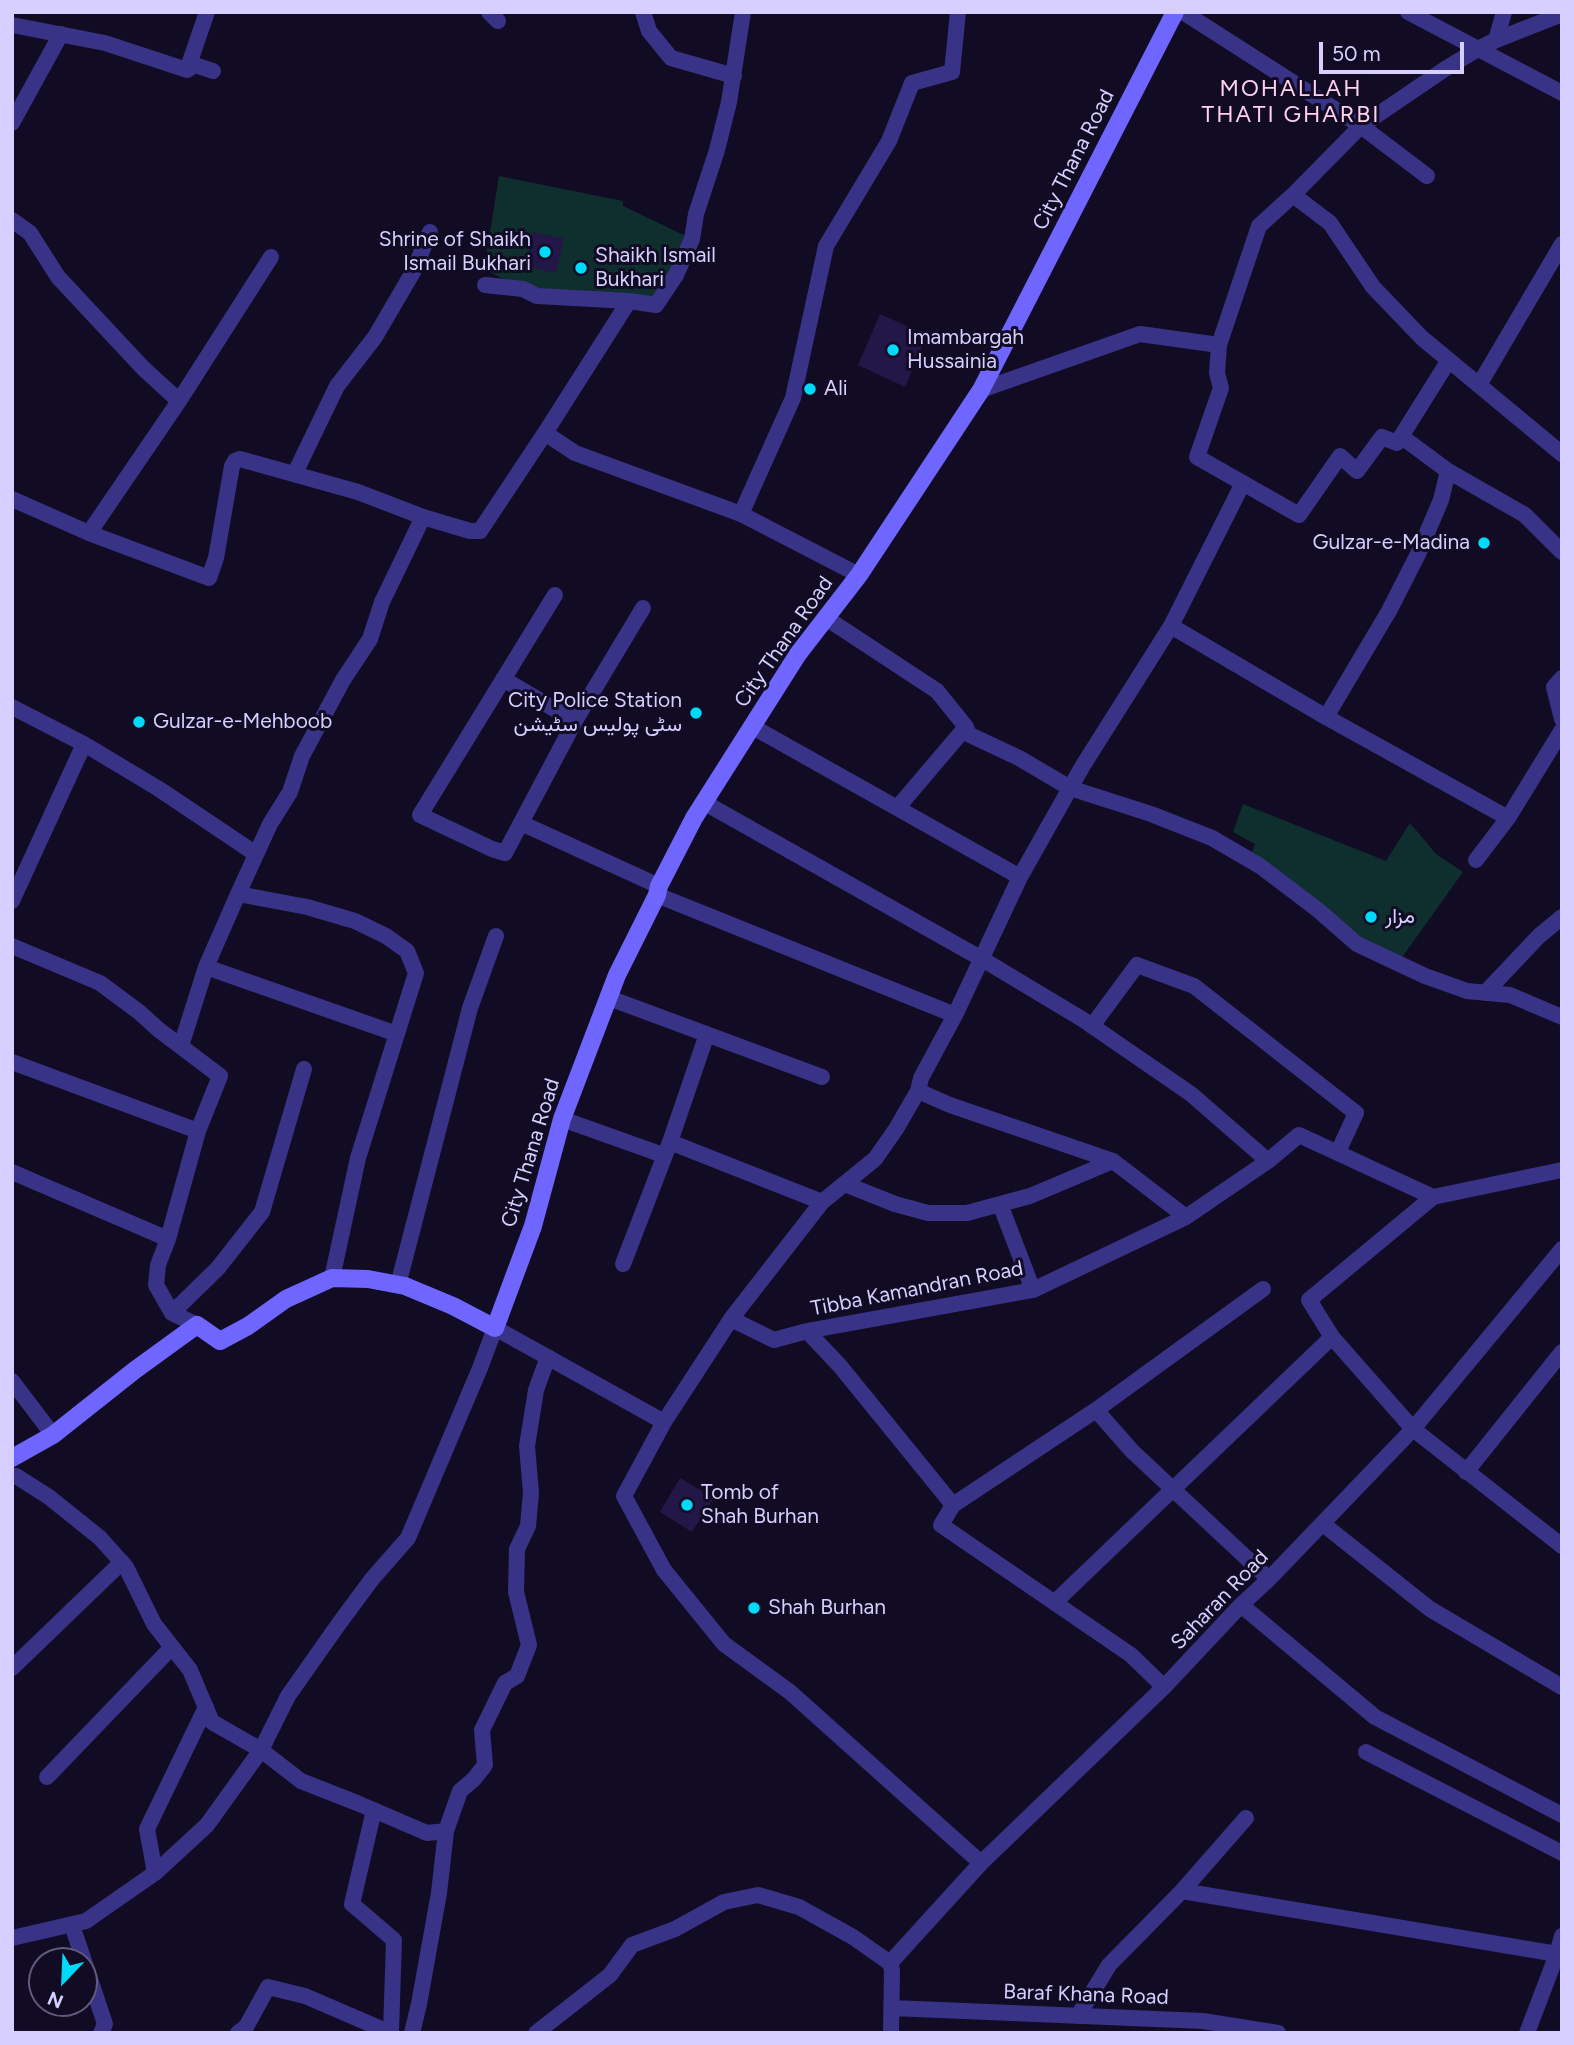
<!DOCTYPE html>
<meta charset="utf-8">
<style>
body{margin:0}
#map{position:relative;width:1574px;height:2045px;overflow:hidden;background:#110c24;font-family:Figtree,sans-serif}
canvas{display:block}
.frame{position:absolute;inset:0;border:14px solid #d6cfff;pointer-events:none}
.north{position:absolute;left:28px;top:1947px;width:70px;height:70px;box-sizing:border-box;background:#110c24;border:2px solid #605a7c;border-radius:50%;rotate:203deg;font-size:19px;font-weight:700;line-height:28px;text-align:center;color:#d6cfff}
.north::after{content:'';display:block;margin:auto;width:24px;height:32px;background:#00dafa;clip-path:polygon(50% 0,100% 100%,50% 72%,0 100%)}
.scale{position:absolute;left:1319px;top:42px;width:145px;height:32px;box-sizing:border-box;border:4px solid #d6cfff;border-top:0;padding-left:9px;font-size:21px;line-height:24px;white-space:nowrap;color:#d6cfff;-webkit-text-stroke:5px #110c24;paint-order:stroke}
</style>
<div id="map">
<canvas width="1574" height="2045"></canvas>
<div class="frame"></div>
<div class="north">N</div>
<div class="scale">50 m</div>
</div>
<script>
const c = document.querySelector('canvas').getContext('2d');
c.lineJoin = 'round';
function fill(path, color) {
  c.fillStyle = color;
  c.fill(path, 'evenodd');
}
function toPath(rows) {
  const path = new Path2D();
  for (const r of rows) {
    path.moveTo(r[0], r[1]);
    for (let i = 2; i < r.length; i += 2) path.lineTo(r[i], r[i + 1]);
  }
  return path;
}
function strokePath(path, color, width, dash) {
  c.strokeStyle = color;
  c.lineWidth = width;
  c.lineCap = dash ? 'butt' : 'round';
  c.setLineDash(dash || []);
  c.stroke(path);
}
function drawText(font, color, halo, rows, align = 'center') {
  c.font = font + ' Figtree,Vazirmatn,sans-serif';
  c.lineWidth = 6;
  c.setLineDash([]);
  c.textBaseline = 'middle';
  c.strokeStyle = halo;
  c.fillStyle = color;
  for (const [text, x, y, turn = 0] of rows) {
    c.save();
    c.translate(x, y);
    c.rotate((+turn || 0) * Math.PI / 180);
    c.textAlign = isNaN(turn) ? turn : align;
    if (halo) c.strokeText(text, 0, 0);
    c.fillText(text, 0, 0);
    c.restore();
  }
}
fill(toPath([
 [499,176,623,201,623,206,692,239,656,305,537,296,484,269],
 [1243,804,1386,861,1410,823,1436,854,1463,872,1398,963,1249,860,1255,844,1233,832]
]), '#0f2e2e');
fill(toPath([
 [533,232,564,239,556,273,525,266],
 [880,314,927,335,905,387,858,365],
 [680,1478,714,1498,692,1532,660,1512]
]), '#221746');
strokePath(toPath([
 [489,12,498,21],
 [643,12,649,31,671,58,734,76],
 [1183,12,1361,126,1427,176],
 [1408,12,1562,93],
 [12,25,105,43,187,70,195,65,213,71],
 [1496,40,1504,12],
 [187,70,207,12],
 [12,123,61,34],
 [1293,195,1330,223,1373,287,1422,338,1562,454],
 [12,220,30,233,58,277,143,368,179,401],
 [485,285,523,289,537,296,629,301,656,305,676,275,692,239,696,214,717,150,729,102,743,12],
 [1219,345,1217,373,1221,388,1197,457,1299,515,1340,456,1357,471,1382,437,1397,443,1449,360],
 [1479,385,1562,244],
 [981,390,1140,334,1219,345,1259,226,1293,195,1361,126,1445,69,1478,49,1496,40,1562,14],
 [545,433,575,453,741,514,859,575],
 [1402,437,1448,471,1525,515,1562,552],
 [295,473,337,386,375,337,413,272,430,232],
 [12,499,89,533,209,578,216,558,232,466,235,461,240,459,358,492,423,517,470,531,480,531,545,433,629,301],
 [741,514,793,398,826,246,889,141,912,83,952,72,958,12],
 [89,533,179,401,271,257],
 [555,595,420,815,492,849,505,853,575,721,643,608],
 [826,618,937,691,966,727,968,734,1019,758,1070,788,1151,814,1212,838,1260,866,1318,910,1357,944,1425,976,1467,991,1510,995,1562,1017],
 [1171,626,1326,717,1508,818],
 [1562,678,1554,687,1562,719],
 [503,679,575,721],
 [12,707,84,744,159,789,256,854],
 [1326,717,1389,611,1418,554,1441,500,1448,471],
 [753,727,1020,877],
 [705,803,982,959,1082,1019,1191,1094,1268,1161],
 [898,807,966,727],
 [521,823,659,886],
 [1476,860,1508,818,1562,730],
 [238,894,270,824,290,792,302,756,343,680,370,639,382,602,423,517],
 [657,895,955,1015],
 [12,901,84,744],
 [12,946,100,983,139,1012,159,1030,220,1076,198,1131,168,1239,158,1265,156,1285,172,1313,197,1325],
 [206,967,397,1034],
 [1485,993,1539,936,1562,917],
 [609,998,822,1077],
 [1092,1026,1137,965,1194,986,1356,1113,1338,1152],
 [181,1046,206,967,238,894,307,907,355,921,386,936,407,951,416,973,358,1158,332,1278],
 [12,1062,198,1131],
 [918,1091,950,1105,1113,1161,1186,1217],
 [562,1119,663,1155],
 [670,1142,822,1202],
 [12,1172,168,1239],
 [845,1184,895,1204,928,1213,967,1213,1030,1196,1113,1161],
 [1433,1197,1309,1300,1332,1337,1413,1429,1562,1546],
 [1000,1204,1033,1290],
 [623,1264,670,1142,707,1034],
 [398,1285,470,1008,496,936],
 [172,1313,218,1268,262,1212,304,1069],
 [731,1319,774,1340,807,1331,1033,1290,1186,1217,1268,1161,1299,1135,1433,1197,1562,1170],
 [807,1331,840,1366,953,1505,941,1525,1131,1655,1164,1687],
 [12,1381,53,1435],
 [1096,1410,1132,1451,1269,1579],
 [1466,1472,1562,1352],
 [12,1476,16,1476,49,1497,100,1538,126,1567,154,1624,190,1670,212,1722,261,1750,301,1781,357,1803,427,1833,446,1831,439,1893,419,2004,412,2033],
 [953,1505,1096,1410,1263,1289],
 [1323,1524,1430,1609,1562,1687],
 [1055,1602,1332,1337],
 [1241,1605,1375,1717,1562,1815],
 [12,1668,122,1562],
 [1366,1752,1562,1853],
 [47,1777,172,1647],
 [374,1810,352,1904,394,1940,391,2032],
 [446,1831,460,1791,474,1779,485,1765,482,1730,505,1683,517,1676,529,1645,516,1592,517,1549,528,1526,531,1493,527,1446,536,1390,548,1357],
 [981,1863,790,1692,724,1644,664,1570,624,1496,664,1422,731,1319,822,1202,875,1159,896,1129,918,1091,921,1078,955,1015,1020,877,1082,767,1171,626,1243,483],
 [155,1873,147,1829,206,1707],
 [1182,1891,1557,1954],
 [72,1925,105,2024,101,2033],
 [12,1938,86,1921,155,1873,207,1825,261,1750,288,1696,338,1625,372,1579,408,1538,480,1368,495,1328,664,1422],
 [890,1963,981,1863,1164,1687,1241,1605,1269,1579,1413,1429,1562,1249],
 [892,2008,1203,2021,1278,2033],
 [1078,2016,1109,1965,1182,1891,1246,1818],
 [238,2033,246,2027,268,1987,305,1996,391,2033],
 [536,2033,610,1975,632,1945,675,1929,724,1902,758,1895,799,1907,853,1937,890,1963,892,1970,891,2033],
 [1527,2033,1557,1954,1562,1936]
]), '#393387', 16);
strokePath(toPath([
 [12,1458,53,1435,135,1370,197,1325,220,1341,248,1326,286,1299,332,1278,368,1279,405,1286,453,1306,495,1328,533,1226,562,1119,617,975,657,895,659,886,694,818,798,654,859,575,981,390,1175,12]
]), '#6e66ff', 18);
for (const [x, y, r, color] of [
 [545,252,7,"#00dafa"],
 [581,268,7,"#00dafa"],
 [893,350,7,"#00dafa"],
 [810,389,7,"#00dafa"],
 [1484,543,7,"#00dafa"],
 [696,713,7,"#00dafa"],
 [139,722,7,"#00dafa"],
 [1371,917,7,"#00dafa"],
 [687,1505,7,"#00dafa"],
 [754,1608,7,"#00dafa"]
]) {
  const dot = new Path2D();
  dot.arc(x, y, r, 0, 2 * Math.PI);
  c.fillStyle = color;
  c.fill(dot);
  strokePath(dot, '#110c24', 2.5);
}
drawText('21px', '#d6cfff', '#110c24', [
 ["City Thana Road",1074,160,-63],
 ["City Thana Road",784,642,-55],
 ["City Thana Road",531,1153,-73],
 ["Tibba Kamandran Road",917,1289,-11],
 ["Saharan Road",1220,1600,-46],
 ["Baraf Khana Road",1086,1995,2]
]);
drawText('21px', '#d6cfff', '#110c24', [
 ["Shrine of Shaikh",531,240,"right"],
 ["Ismail Bukhari",531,264,"right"],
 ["Shaikh Ismail",595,256],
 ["Bukhari",595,280],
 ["Imambargah",907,338],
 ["Hussainia",907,362],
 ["Ali",824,389],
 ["Gulzar-e-Madina",1470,543,"right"],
 ["City Police Station",682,701,"right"],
 ["سٹی پولیس سٹیشن",682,725,"right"],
 ["Gulzar-e-Mehboob",153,722],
 ["مزار",1385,917],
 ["Tomb of",701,1493],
 ["Shah Burhan",701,1517],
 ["Shah Burhan",768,1608]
], 'left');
c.letterSpacing = '2px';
drawText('23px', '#ffd1ed', '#110c24', [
 ["MOHALLAH",1291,89],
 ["THATI GHARBI",1291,115]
]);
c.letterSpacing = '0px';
</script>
